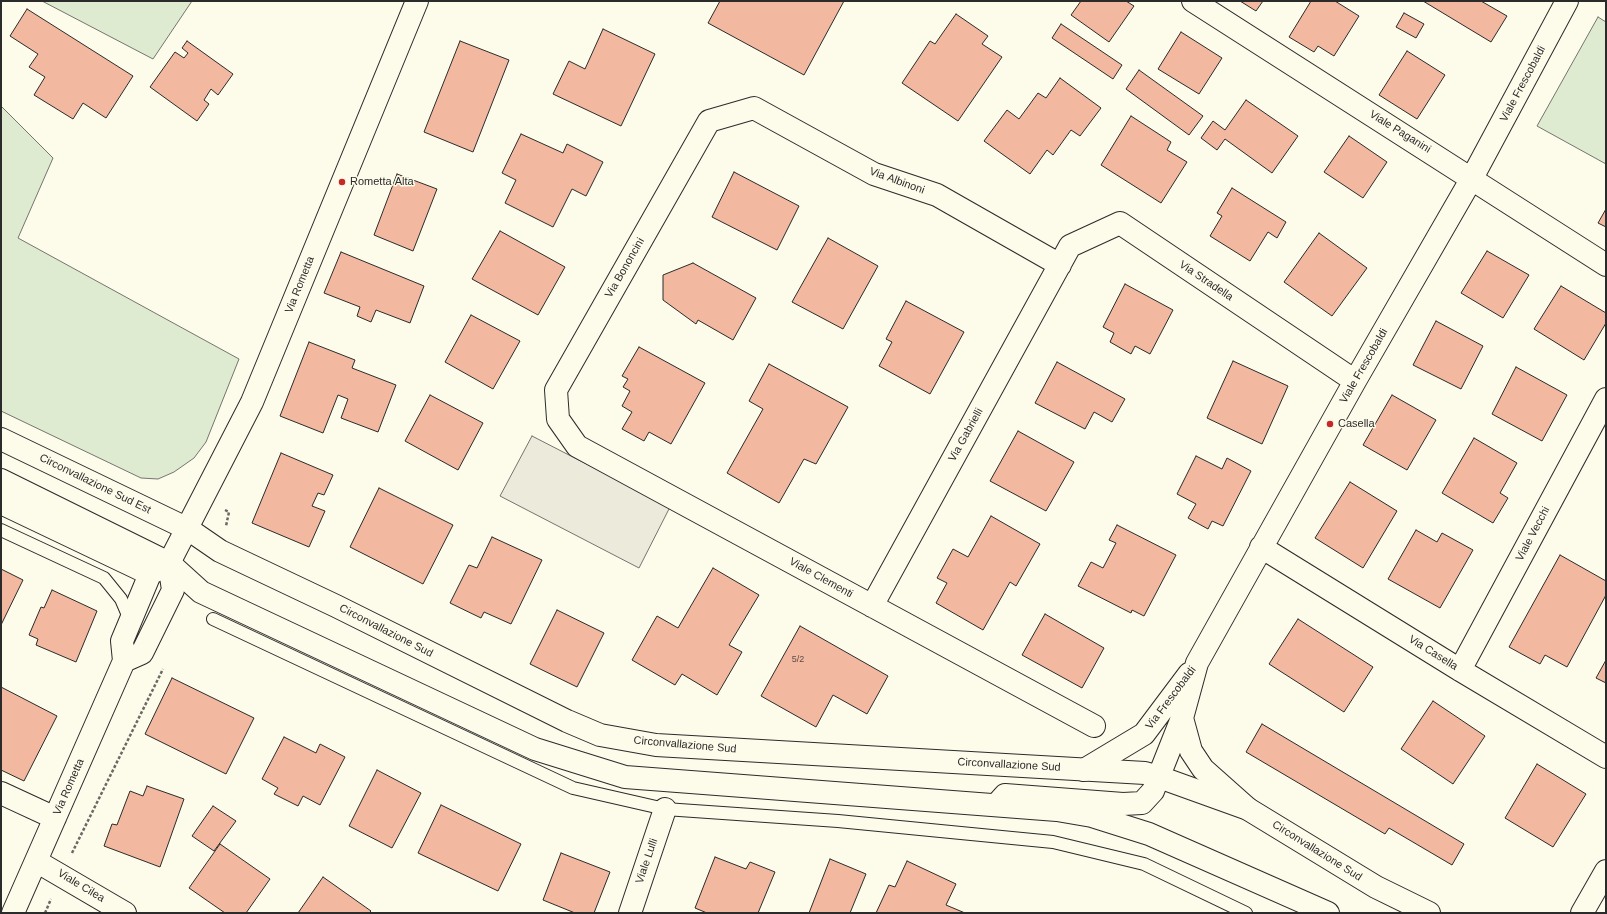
<!DOCTYPE html>
<style>
body{margin:0}
#map{position:relative;width:1607px;height:914px;overflow:hidden;background:#fdfbea;font-family:Helvetica,sans-serif}
canvas{display:block}
.frame{position:absolute;inset:0;border:2px solid #2b2b2b;pointer-events:none}
</style>
<div id="map">
<canvas width="1607" height="914"></canvas>
<div class="frame"></div>
</div>
<script>
const c = document.querySelector('canvas').getContext('2d');
c.lineJoin = 'round';
function fill(path, color) {
  c.fillStyle = color;
  c.fill(path, 'evenodd');
}
function toPath(rows) {
  const path = new Path2D();
  for (const r of rows) {
    path.moveTo(r[0], r[1]);
    for (let i = 2; i < r.length; i += 2) path.lineTo(r[i], r[i + 1]);
  }
  return path;
}
function strokePath(path, color, width, dash) {
  c.strokeStyle = color;
  c.lineWidth = width;
  c.lineCap = dash ? 'butt' : 'round';
  c.setLineDash(dash || []);
  c.stroke(path);
}
function drawText(font, color, halo, rows, align = 'center') {
  c.font = font + ' Helvetica,sans-serif';
  c.lineWidth = 3;
  c.setLineDash([]);
  c.textBaseline = 'middle';
  c.strokeStyle = halo;
  c.fillStyle = color;
  for (const [text, x, y, turn = 0] of rows) {
    c.save();
    c.translate(x, y);
    c.rotate((+turn || 0) * Math.PI / 180);
    c.textAlign = isNaN(turn) ? turn : align;
    if (halo) c.strokeText(text, 0, 0);
    c.fillText(text, 0, 0);
    c.restore();
  }
}
const green = toPath([
 [42,1,192,1,153,59,42,1],
 [1598,17,1606,22,1606,164,1537,126,1598,17],
 [1,106,53,158,18,238,239,359,206,442,194,458,174,472,158,479,141,478,1,411,1,106]
]);
fill(green, '#deebd1');
strokePath(green, '#74746e', 1);
const parking = toPath([
 [532,436,670,507,639,568,500,496,532,436]
]);
fill(parking, '#eceadb');
strokePath(parking, '#74746e', 1);
const building = toPath([
 [720,1,844,1,804,75,708,23,720,1],
 [1081,1,1126,1,1134,6,1109,42,1071,15,1081,1],
 [1240,1,1263,1,1256,11,1240,1],
 [1311,1,1335,1,1359,16,1334,56,1318,46,1314,52,1289,37,1311,1],
 [1423,1,1481,1,1507,16,1491,42,1423,1],
 [27,9,133,76,106,118,83,103,73,119,34,95,45,77,29,67,38,54,10,36,27,9],
 [1404,13,1424,24,1416,38,1396,27,1404,13],
 [956,14,988,36,982,44,1002,57,958,121,902,83,930,41,935,44,956,14],
 [1061,24,1122,65,1113,79,1052,38,1061,24],
 [603,29,655,54,621,126,553,94,569,61,585,69,603,29],
 [1181,32,1222,58,1199,94,1158,69,1181,32],
 [187,41,233,74,218,95,211,89,204,100,209,104,197,121,150,87,175,52,184,58,188,53,182,48,187,41],
 [460,41,509,60,473,152,424,132,460,41],
 [1407,51,1445,75,1417,119,1379,95,1407,51],
 [1139,70,1203,116,1189,135,1126,89,1139,70],
 [1060,78,1101,108,1080,136,1071,130,1053,155,1047,150,1030,174,984,141,1007,110,1019,119,1038,93,1046,98,1060,78],
 [1246,100,1298,136,1272,173,1225,139,1217,150,1201,138,1213,121,1225,130,1246,100],
 [1131,116,1171,142,1167,150,1187,162,1161,203,1101,165,1131,116],
 [521,134,563,153,567,144,603,162,586,196,572,189,553,227,505,203,516,180,502,173,521,134],
 [1349,136,1387,162,1363,198,1324,172,1349,136],
 [734,172,799,206,777,250,712,217,734,172],
 [397,174,437,189,413,251,374,235,397,174],
 [1232,188,1286,222,1277,238,1268,232,1250,261,1210,236,1222,216,1217,213,1232,188],
 [1606,209,1606,227,1598,223,1606,209],
 [500,231,565,267,538,315,472,279,500,231],
 [1319,233,1367,268,1332,316,1284,282,1319,233],
 [828,238,878,266,843,329,792,302,828,238],
 [1487,251,1529,275,1503,318,1461,293,1487,251],
 [341,252,424,286,410,323,376,310,371,322,357,316,360,307,324,293,341,252],
 [693,263,756,298,733,340,698,320,696,324,663,300,663,275,693,263],
 [1125,284,1173,310,1150,354,1135,346,1131,354,1110,342,1114,333,1103,327,1125,284],
 [1561,286,1606,313,1606,323,1584,360,1534,329,1561,286],
 [906,301,964,332,930,394,879,366,892,342,886,339,906,301],
 [471,315,520,341,493,389,445,362,471,315],
 [1436,321,1483,346,1461,389,1413,365,1436,321],
 [309,342,355,360,352,368,396,385,378,432,341,418,348,399,338,395,323,433,280,416,309,342],
 [639,347,705,383,671,444,649,432,644,441,622,429,632,412,622,406,630,391,623,387,628,379,622,376,639,347],
 [1233,361,1288,386,1262,444,1207,418,1233,361],
 [1057,362,1125,399,1112,422,1094,412,1085,429,1035,403,1057,362],
 [769,364,848,407,816,464,804,459,779,503,727,473,763,409,749,401,769,364],
 [1516,367,1567,395,1542,441,1492,414,1516,367],
 [430,395,483,423,458,470,405,441,430,395],
 [1392,395,1436,420,1407,470,1363,445,1392,395],
 [1018,431,1074,462,1046,511,990,481,1018,431],
 [1474,438,1517,463,1500,493,1508,498,1493,523,1442,493,1474,438],
 [281,453,333,475,324,495,318,493,312,506,325,511,309,547,252,523,281,453],
 [1196,456,1222,469,1227,458,1251,471,1223,526,1212,521,1208,529,1188,518,1196,504,1177,494,1196,456],
 [1350,482,1397,511,1363,568,1315,538,1350,482],
 [379,488,453,525,423,584,350,547,379,488],
 [991,516,1040,544,1016,586,1010,582,983,630,936,603,947,583,937,578,953,549,968,557,991,516],
 [1117,525,1176,555,1144,616,1132,610,1131,613,1078,586,1091,562,1103,568,1116,543,1109,540,1117,525],
 [1416,530,1437,542,1442,533,1473,550,1440,608,1388,579,1416,530],
 [492,537,542,560,511,624,484,612,481,618,450,603,469,565,477,568,492,537],
 [1560,555,1606,581,1606,595,1567,667,1545,655,1540,664,1509,647,1560,555],
 [713,568,759,595,729,645,742,652,717,695,682,674,675,685,632,660,657,616,678,628,713,568],
 [1,569,23,580,1,625,1,569],
 [52,590,97,611,76,662,36,645,38,639,29,635,41,607,44,608,52,590],
 [557,610,604,633,577,687,530,664,557,610],
 [1045,614,1104,648,1082,688,1022,655,1045,614],
 [1298,619,1373,667,1344,712,1269,664,1298,619],
 [800,626,888,676,867,714,833,695,816,727,761,696,800,626],
 [1606,660,1606,683,1596,678,1606,660],
 [172,678,254,718,226,774,145,734,172,678],
 [1,687,57,716,24,781,1,770,1,687],
 [1433,701,1485,736,1453,784,1401,749,1433,701],
 [1262,724,1464,844,1452,865,1389,828,1385,834,1246,752,1262,724],
 [284,737,316,753,320,744,345,757,320,805,303,796,298,806,274,794,278,788,262,779,284,737],
 [1537,764,1586,794,1553,847,1505,818,1537,764],
 [377,770,421,793,392,848,349,826,377,770],
 [147,786,184,799,160,867,104,846,112,824,117,825,130,791,143,796,147,786],
 [441,805,521,844,498,891,418,853,441,805],
 [213,806,236,821,214,851,192,836,213,806],
 [220,844,270,879,246,913,225,913,189,888,220,844],
 [561,853,610,872,594,913,575,913,543,900,561,853],
 [715,857,746,869,750,862,775,872,758,913,707,913,695,908,715,857],
 [830,859,866,874,850,913,809,913,830,859],
 [907,861,956,884,946,905,965,913,876,913,889,885,895,887,907,861],
 [323,877,371,911,369,913,298,913,323,877]
]);
fill(building, '#f2b8a0');
strokePath(building, '#2b2b2b', 1);
const lane = toPath([
 [1,530,104,578,121,599,130,620],
 [213,619,573,788,665,809,838,821,1053,842,1144,864,1246,913]
]);
const street = toPath([
 [1193,1,1606,265],
 [1060,265,937,195,874,174,754,108,709,121,556,390,558,419,577,446,1094,726],
 [1,503,150,574],
 [1261,547,1460,670,1606,757],
 [872,606,1070,246,1120,223,1355,381],
 [124,661,142,653,173,590,169,563],
 [1460,670,1606,399],
 [1182,718,1191,751,1203,769,1248,809],
 [1084,770,1144,734,1189,674],
 [1,793,55,818],
 [996,805,1005,795,1123,804,1142,803,1153,791,1182,718,1197,663,1355,381,1472,178,1567,1],
 [36,861,125,913],
 [13,913,124,661,122,641,150,574,169,563,252,402,417,1],
 [630,913,665,809],
 [1582,913,1606,871]
]);
const secondary = toPath([
 [1,439,188,529,220,551,336,606,567,721,600,735,656,745,1145,773,1159,777,1248,809,1376,887,1429,913],
 [1,480,169,563,201,592,535,749,625,777,1057,810,1092,816,1149,834,1328,913]
]);
strokePath(lane, '#2b2b2b', 14);
strokePath(street, '#2b2b2b', 24);
strokePath(secondary, '#2b2b2b', 24);
strokePath(toPath([
 [225,510,229,512,226,526],
 [72,853,163,669],
 [45,913,51,899]
]), '#6a6964', 2.5, [3, 2]);
strokePath(lane, '#fdfbea', 12);
strokePath(street, '#fdfbea', 22);
strokePath(secondary, '#fdfbea', 22);
for (const [x, y, r, color] of [
 [342,182,4,"#c62828"],
 [1330,424,4,"#c62828"]
]) {
  const dot = new Path2D();
  dot.arc(x, y, r, 0, 2 * Math.PI);
  c.fillStyle = color;
  c.fill(dot);
  strokePath(dot, '#fdfbea', 1.5);
}
drawText('9px', '#5d4e48', null, [
 ["5/2",798,660]
]);
drawText('11px', '#2b2b2b', '#fdfbea', [
 ["Viale Frescobaldi",1523,84,-62],
 ["Viale Paganini",1400,132,32],
 ["Via Albinoni",897,181,20],
 ["Via Bononcini",625,268,-60],
 ["Via Stradella",1206,281,34],
 ["Via Rometta",300,285,-68],
 ["Viale Frescobaldi",1364,366,-60],
 ["Via Gabrielli",966,435,-61],
 ["Circonvallazione Sud Est",95,484,26],
 ["Viale Vecchi",1533,534,-62],
 ["Viale Clementi",821,578,29],
 ["Circonvallazione Sud",386,631,27],
 ["Via Casella",1433,653,32],
 ["Via Frescobaldi",1171,698,-53],
 ["Circonvallazione Sud",685,745,5],
 ["Circonvallazione Sud",1009,765,3],
 ["Via Rometta",69,787,-66],
 ["Circonvallazione Sud",1317,851,32],
 ["Viale Lulli",647,861,-71],
 ["Viale Cilea",81,886,31]
]);
drawText('11px', '#2b2b2b', '#fdfbea', [
 ["Rometta Alta",350,182],
 ["Casella",1338,424]
], 'left');
</script>
